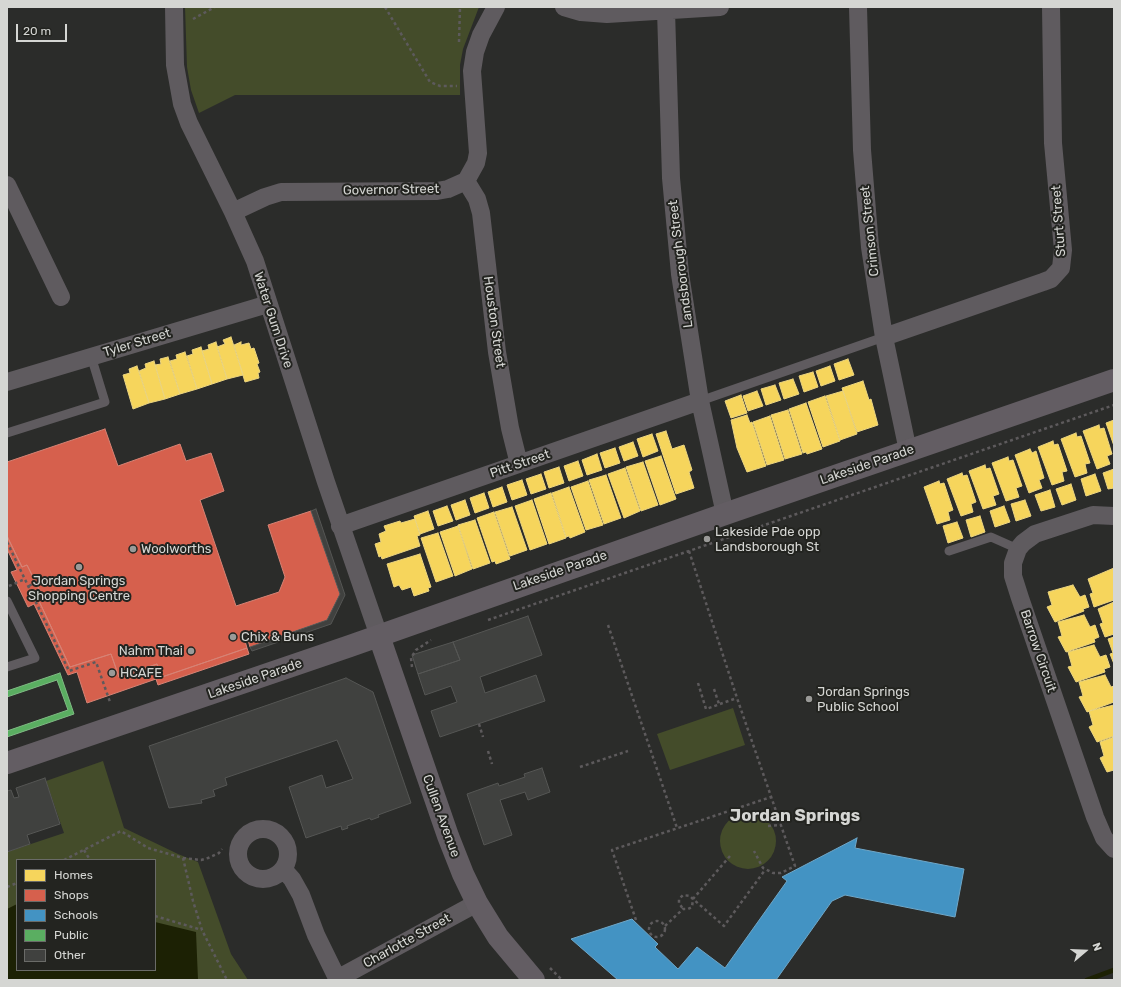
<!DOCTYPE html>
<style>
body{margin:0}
#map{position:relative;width:1121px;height:987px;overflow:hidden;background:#2b2c2a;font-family:Rubik,sans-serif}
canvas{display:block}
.frame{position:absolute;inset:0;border:8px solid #d5d6d3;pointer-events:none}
.legend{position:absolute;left:16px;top:859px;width:140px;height:112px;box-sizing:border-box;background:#232420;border:1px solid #6a6b68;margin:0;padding:5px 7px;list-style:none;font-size:12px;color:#d5d6d3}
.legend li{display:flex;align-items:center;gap:8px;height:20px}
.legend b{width:20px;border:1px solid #6a6b68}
.north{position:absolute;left:1065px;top:931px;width:40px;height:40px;-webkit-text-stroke:3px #232420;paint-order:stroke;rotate:71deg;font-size:11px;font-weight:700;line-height:16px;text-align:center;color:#d5d6d3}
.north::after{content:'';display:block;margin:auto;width:14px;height:18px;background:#d5d6d3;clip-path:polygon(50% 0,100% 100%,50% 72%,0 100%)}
.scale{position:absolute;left:16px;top:24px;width:51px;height:18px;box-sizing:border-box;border:2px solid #d5d6d3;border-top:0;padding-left:5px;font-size:12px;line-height:14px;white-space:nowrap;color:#d5d6d3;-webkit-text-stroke:3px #232420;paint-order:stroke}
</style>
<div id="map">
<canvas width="1121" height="987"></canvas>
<div class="frame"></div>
<ul class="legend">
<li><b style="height:11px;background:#f6d55c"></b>Homes</li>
<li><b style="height:11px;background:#d6604d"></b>Shops</li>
<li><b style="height:11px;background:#4393c3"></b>Schools</li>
<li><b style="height:11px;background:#5aae61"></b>Public</li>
<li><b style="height:11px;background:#40413f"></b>Other</li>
</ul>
<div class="north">N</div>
<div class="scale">20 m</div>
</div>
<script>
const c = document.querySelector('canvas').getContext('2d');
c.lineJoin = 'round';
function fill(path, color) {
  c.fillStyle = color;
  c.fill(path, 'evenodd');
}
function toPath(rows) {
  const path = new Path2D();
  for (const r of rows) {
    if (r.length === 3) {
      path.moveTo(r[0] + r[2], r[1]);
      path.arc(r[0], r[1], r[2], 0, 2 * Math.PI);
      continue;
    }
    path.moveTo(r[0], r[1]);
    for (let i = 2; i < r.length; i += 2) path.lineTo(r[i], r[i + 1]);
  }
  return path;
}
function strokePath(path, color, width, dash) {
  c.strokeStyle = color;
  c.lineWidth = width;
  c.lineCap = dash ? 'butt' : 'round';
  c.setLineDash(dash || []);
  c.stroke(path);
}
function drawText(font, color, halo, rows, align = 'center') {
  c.font = font + ' Rubik,sans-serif';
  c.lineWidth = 4;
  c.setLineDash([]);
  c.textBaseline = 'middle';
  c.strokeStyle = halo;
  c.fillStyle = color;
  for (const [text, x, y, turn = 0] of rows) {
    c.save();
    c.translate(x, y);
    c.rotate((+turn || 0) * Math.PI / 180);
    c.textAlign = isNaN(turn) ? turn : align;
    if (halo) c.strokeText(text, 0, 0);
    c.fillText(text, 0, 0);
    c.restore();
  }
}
fill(toPath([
 [185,7,479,7,463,49,460,65,460,95,235,95,199,113,191,90,187,67],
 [733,708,745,745,670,770,657,734],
 [103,761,124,828,178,854,198,862,231,954,248,980,7,980,7,852,64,833,46,781],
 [17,860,155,860,155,970,17,970],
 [748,841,28]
]), '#444c2a');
fill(toPath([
 [17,904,17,970,155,970,155,922,196,932,198,980,7,980,7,909]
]), '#1c2104');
const homes = toPath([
 [231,337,243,375,227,379,217,347,225,344,223,340,231,337],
 [216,342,227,379,212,384,202,351,209,349,208,345,216,342],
 [241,342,241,345,249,343,251,349,254,348,259,363,257,364,260,372,258,373,259,378,245,382,234,345,241,342],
 [201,347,212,384,197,389,187,356,193,354,192,350,201,347],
 [185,352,197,389,180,394,170,361,177,359,176,355,185,352],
 [168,357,180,394,165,399,155,365,161,364,160,359,168,357],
 [848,359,854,375,839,380,834,364,848,359],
 [154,361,165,399,149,403,139,371,146,368,145,364,154,361],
 [137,366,149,403,133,409,123,375,130,373,129,369,137,366],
 [830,366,835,381,821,386,816,371,830,366],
 [813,372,818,387,804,392,799,376,813,372],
 [793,379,799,394,784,399,779,383,793,379],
 [863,381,869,400,871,399,878,425,857,432,842,388,863,381],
 [775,385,781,400,766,405,761,389,775,385],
 [757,391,763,406,748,411,743,396,757,391],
 [843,391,857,434,840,440,826,396,843,391],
 [741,395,747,413,731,418,725,401,741,395],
 [825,396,840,441,823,447,808,402,825,396],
 [806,403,822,449,807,454,806,452,803,453,789,409,806,403],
 [788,410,802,454,785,459,771,415,788,410],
 [747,415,750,423,752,422,766,466,747,472,737,448,731,420,747,415],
 [770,416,784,460,767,465,753,422,770,416],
 [1114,420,1114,446,1106,423,1114,420],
 [1099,425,1100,429,1104,428,1112,454,1107,456,1110,464,1097,469,1083,431,1099,425],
 [666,431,672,449,684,445,692,470,689,472,694,488,676,494,656,434,666,431],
 [1076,433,1077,437,1081,436,1090,463,1085,464,1087,473,1075,477,1061,439,1076,433],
 [652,434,658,451,643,457,637,439,652,434],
 [1053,441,1054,445,1058,444,1067,471,1062,472,1064,481,1052,485,1038,447,1053,441],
 [633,442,638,456,624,461,619,447,633,442],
 [615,448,620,463,605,468,600,453,615,448],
 [1030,449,1032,453,1036,451,1044,478,1039,480,1042,488,1029,493,1015,455,1030,449],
 [597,454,602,470,587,475,582,460,597,454],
 [661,456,676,499,660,505,645,461,661,456],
 [1008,457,1009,461,1013,460,1022,486,1016,488,1019,497,1006,501,992,463,1008,457],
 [578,461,583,476,569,481,564,466,578,461],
 [643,462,658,505,641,511,626,467,643,462],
 [985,465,986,469,990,468,999,494,993,496,996,505,983,509,969,471,985,465],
 [559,467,564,483,549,488,544,472,559,467],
 [625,468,640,511,624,518,608,474,625,468],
 [1114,469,1114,488,1108,489,1103,473,1114,469],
 [962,473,963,476,967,475,976,502,971,504,973,512,961,516,947,479,962,473],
 [541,474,546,489,531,494,526,479,541,474],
 [1095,474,1101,491,1086,496,1081,479,1095,474],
 [606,475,621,518,604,524,589,480,606,475],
 [522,480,527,495,512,500,507,485,522,480],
 [588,481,603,525,586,530,571,487,588,481],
 [939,481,940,484,944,483,953,510,948,512,950,520,937,524,924,487,939,481],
 [1071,484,1076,500,1062,505,1056,489,1071,484],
 [502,487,507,502,493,507,488,492,502,487],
 [569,487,585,532,570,538,569,536,566,537,552,493,569,487],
 [1050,490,1055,507,1041,511,1035,495,1050,490],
 [484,493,489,508,475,513,470,498,484,493],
 [551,493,566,538,549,544,534,499,551,493],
 [465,500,470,515,456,520,451,505,465,500],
 [532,500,547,544,530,550,515,506,532,500],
 [1025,500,1031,516,1016,521,1011,504,1025,500],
 [447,506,453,521,438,526,433,511,447,506],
 [1004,506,1010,522,995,527,990,511,1004,506],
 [512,507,527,550,510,556,495,512,512,507],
 [428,511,434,529,420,534,414,516,428,511],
 [494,512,510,559,496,564,495,561,492,562,477,518,494,512],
 [980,516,985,532,971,537,966,520,980,516],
 [415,519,420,535,417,536,420,546,382,559,381,556,379,557,375,544,381,542,379,534,386,531,384,526,400,521,401,523,415,519],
 [475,520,490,563,473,569,458,525,475,520],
 [957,522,963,538,948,543,943,526,957,522],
 [458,526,472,569,455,576,440,532,458,526],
 [438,533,453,576,436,582,421,538,438,533],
 [420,554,431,587,428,588,429,591,414,596,411,587,402,590,399,585,394,587,387,564,420,554],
 [1114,568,1114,600,1094,607,1090,594,1093,593,1088,579,1114,568],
 [1073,585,1080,597,1085,595,1089,607,1083,609,1084,611,1055,622,1047,607,1052,605,1048,592,1073,585],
 [1114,602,1114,634,1105,637,1100,624,1103,623,1098,609,1114,602],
 [1084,615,1090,627,1095,625,1099,637,1094,639,1095,642,1066,652,1058,637,1062,636,1058,622,1084,615],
 [1114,637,1114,664,1110,654,1113,653,1108,639,1114,637],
 [1094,645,1100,657,1106,655,1110,667,1104,669,1105,672,1076,682,1068,667,1072,666,1068,652,1094,645],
 [1105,675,1111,687,1114,686,1114,702,1087,712,1079,697,1083,696,1079,682,1105,675],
 [1114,705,1114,736,1097,742,1089,727,1093,725,1089,711,1114,705],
 [1114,737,1114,770,1107,772,1100,758,1104,756,1100,742,1114,737]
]);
fill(homes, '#f6d55c');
strokePath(homes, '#ecd580', 1);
const shops = toPath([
 [105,429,118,466,180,444,186,461,211,453,224,491,200,500,236,606,279,592,285,577,268,525,311,511,340,594,327,620,250,647,246,633,243,634,247,648,162,677,157,664,119,677,111,654,70,667,39,601,44,599,27,565,22,567,7,536,7,462,105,429],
 [7,536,22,567,27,565,44,599,39,601,70,667,111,654,119,677,157,664,162,677,247,648,249,654,158,685,156,679,87,703,77,672,68,675,34,604,28,607,11,572,17,570,7,549,7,536]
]);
fill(shops, '#d6604d');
strokePath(shops, '#d68375', 1);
const schools = toPath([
 [857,838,855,848,964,869,955,917,845,895,832,901,776,980,618,980,571,939,632,919,658,944,655,947,678,969,697,947,725,968,787,881,782,877,857,838]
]);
fill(schools, '#4393c3');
strokePath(schools, '#6fa7c8', 1);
const public = toPath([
 [60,673,74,714,7,737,7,691,60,673],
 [57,680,68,710,7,731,7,697,57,680]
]);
fill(public, '#5aae61');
strokePath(public, '#7fba83', 1);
strokePath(toPath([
 [1087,980,1114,970]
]), '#1c2104', 5);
const building = toPath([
 [316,509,345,595,331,624,252,651,250,647,327,620,340,594,311,511,316,509],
 [528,616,542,655,480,677,485,693,536,675,545,701,440,737,431,711,457,702,451,686,425,695,418,674,460,660,453,642,528,616],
 [453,642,460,660,418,674,412,655,453,642],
 [346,678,373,692,411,803,378,815,379,817,371,820,370,818,347,826,348,828,342,830,341,826,306,838,289,787,322,775,326,788,353,779,337,740,225,778,227,785,213,790,215,796,201,800,202,803,169,808,149,746,346,678],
 [542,768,550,792,528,800,525,792,500,800,512,835,484,845,467,794,498,783,499,786,525,777,524,774,542,768],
 [45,778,60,824,27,835,30,844,7,852,7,791,11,790,14,798,19,797,16,788,45,778]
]);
fill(building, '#40413f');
strokePath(building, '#555654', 1);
strokePath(toPath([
 [385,7,430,82,440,86,457,86],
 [193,19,215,7],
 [459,42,460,7],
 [7,542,69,671,96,662,110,702],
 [689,551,737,698,795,866,781,873,773,873,763,868,754,851],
 [9,586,25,579],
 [29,586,36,582],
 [488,620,1114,405],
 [608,625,677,828],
 [412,667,411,658,416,650,431,640],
 [698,683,706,709,737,698],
 [714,689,719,704],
 [479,724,483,737],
 [488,751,492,764],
 [580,767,628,751],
 [768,826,781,825],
 [84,850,90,860],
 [730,856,693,899,724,926,765,870],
 [183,858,201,860,208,858,219,853,222,849],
 [64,860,121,831,148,848,183,858,193,901,202,930,227,980],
 [7,887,17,883],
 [155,916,202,930],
 [636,920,612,850,771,797],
 [657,929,8],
 [665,926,683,909,688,909,692,907,693,899,690,896,683,895,679,899,679,903,683,909],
 [550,968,562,980]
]), '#5d5a5c', 2.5, [3, 3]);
strokePath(toPath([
 [700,401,884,337],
 [7,433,105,402,91,356],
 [949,551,991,537,1018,549],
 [7,601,35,658,7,667]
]), '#5f5b5f', 9);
strokePath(toPath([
 [174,7,175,65,182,104,189,123,233,212,255,261,326,482,379,636],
 [564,7,581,12,607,14,720,7],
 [858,7,862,150,870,247,884,337,908,451],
 [666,10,671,178,680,274,700,401,725,514],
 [466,181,477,199,481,213,497,352,510,428,519,464],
 [7,185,61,297],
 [233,212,265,197,281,192,437,191,448,189,466,181,476,163,478,153,472,71,475,52,481,35,496,7],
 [884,337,1043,282,1051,279,1061,268,1063,250,1053,143,1051,7],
 [7,382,268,304],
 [1114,516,1093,515,1035,534,1023,543,1018,549,1013,563,1013,576,1020,598,1095,817,1104,838,1114,849],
 [340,526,700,401],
 [263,854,25],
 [283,869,292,879,301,895,316,935,338,980],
 [337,979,477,903]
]), '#5f5b5f', 18);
strokePath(toPath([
 [379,636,448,836,463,874,477,903,498,937,534,980],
 [7,763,350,646,725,514,1114,380]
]), '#635d63', 22);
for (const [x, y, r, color] of [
 [707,539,4,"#9a9a98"],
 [133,549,4,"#9a9a98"],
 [79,567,4,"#9a9a98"],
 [233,637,4,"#9a9a98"],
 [191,651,4,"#9a9a98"],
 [112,673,4,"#9a9a98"],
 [809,699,4,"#9a9a98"]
]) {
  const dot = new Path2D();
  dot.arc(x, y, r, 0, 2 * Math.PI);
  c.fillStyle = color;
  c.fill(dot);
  strokePath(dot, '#232420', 1.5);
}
drawText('13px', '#d5d6d3', '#232420', [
 ["Governor Street",391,190,-1],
 ["Sturt Street",1059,221,-94],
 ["Crimson Street",870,231,-96],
 ["Landsborough Street",681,264,-97],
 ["Water Gum Drive",273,320,72],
 ["Houston Street",494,322,82],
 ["Tyler Street",137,343,-17],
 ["Pitt Street",520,464,-19],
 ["Lakeside Parade",867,465,-19],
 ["Lakeside Parade",560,571,-19],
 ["Barrow Circuit",1038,651,71],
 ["Lakeside Parade",255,679,-19],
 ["Cullen Avenue",441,816,70],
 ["Charlotte Street",407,941,-29]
]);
drawText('13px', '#d5d6d3', '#232420', [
 ["Lakeside Pde opp",715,532],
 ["Landsborough St",715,547],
 ["Woolworths",141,549],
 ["Jordan Springs",79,581,"center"],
 ["Shopping Centre",79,596,"center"],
 ["Chix & Buns",241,637],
 ["Nahm Thai",183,651,"right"],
 ["HCAFE",120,673],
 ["Jordan Springs",817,692],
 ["Public School",817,707]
], 'left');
drawText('bold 17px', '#d5d6d3', '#232420', [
 ["Jordan Springs",795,816]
]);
</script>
